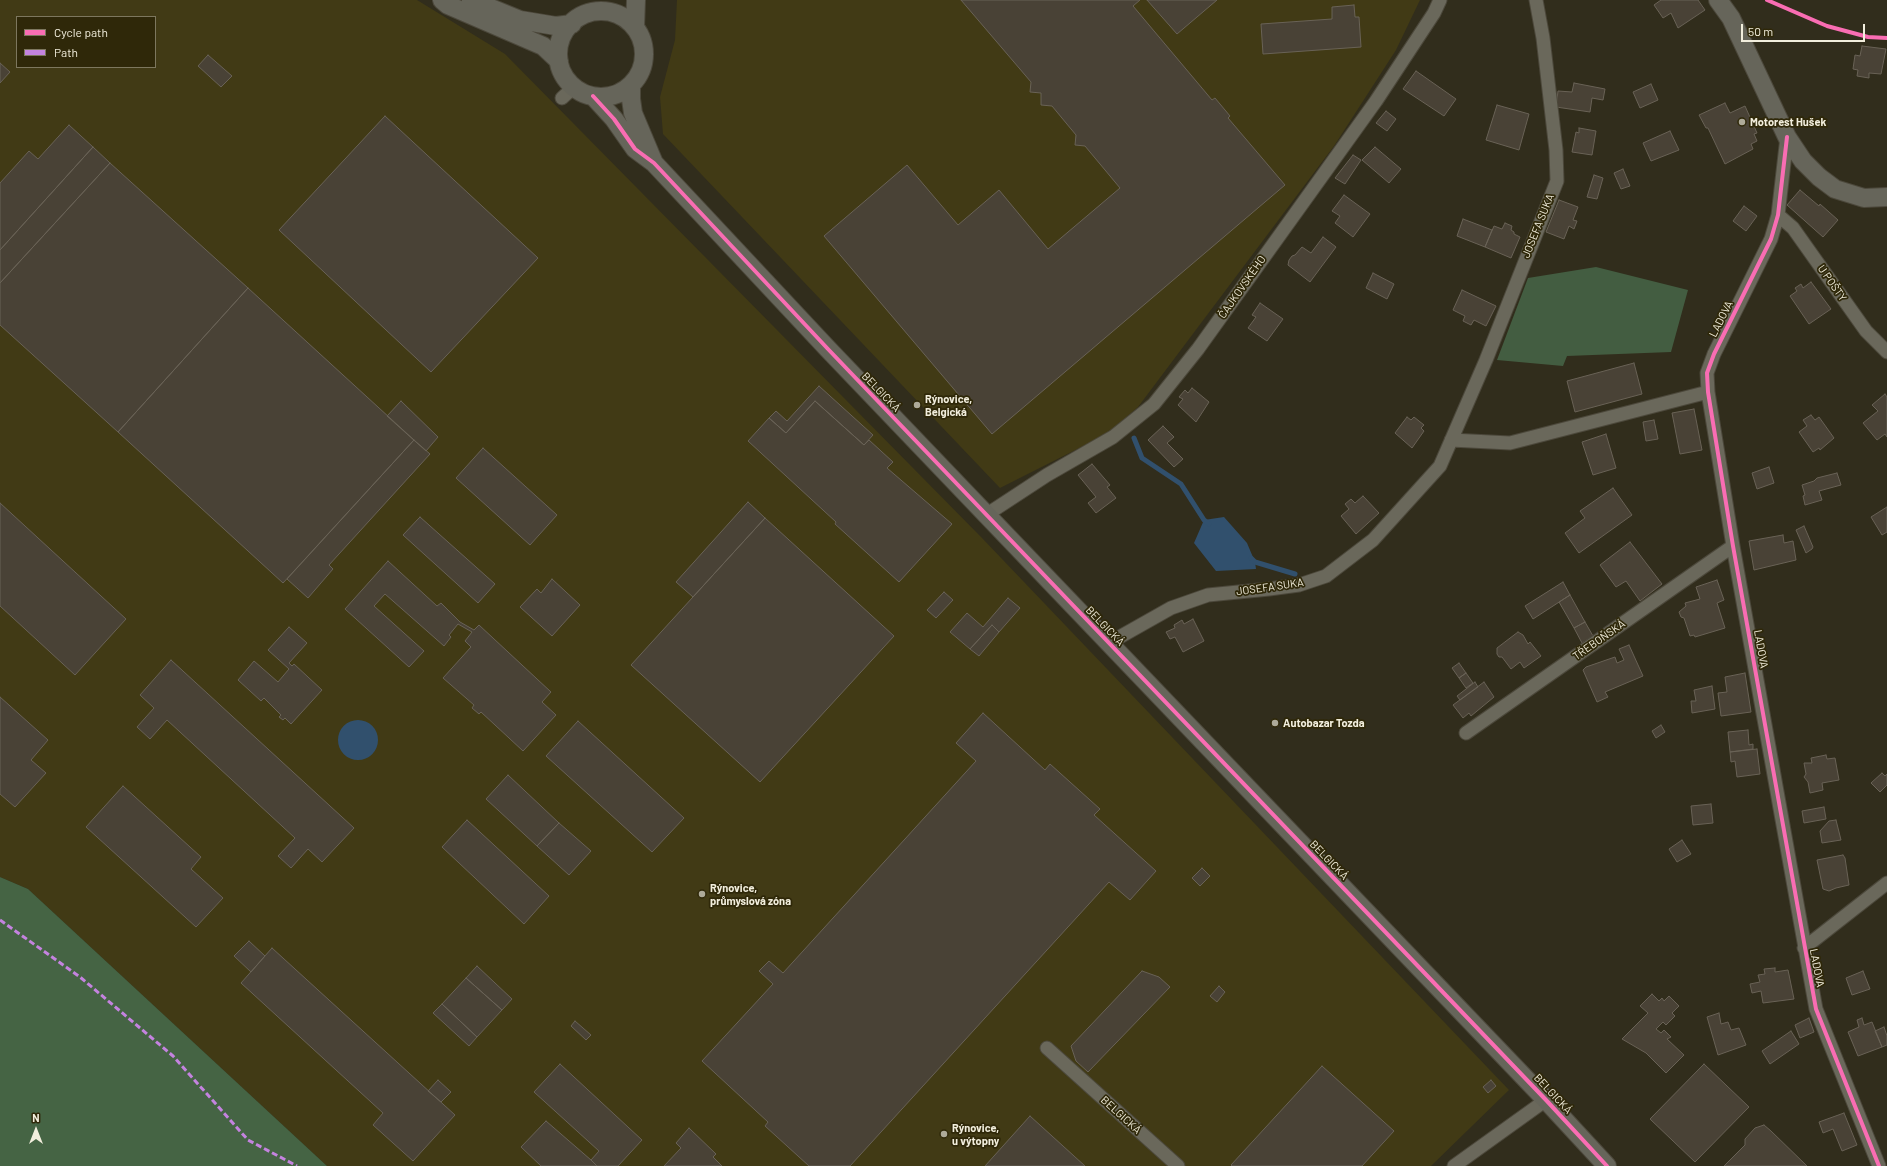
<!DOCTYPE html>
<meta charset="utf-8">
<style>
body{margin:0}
#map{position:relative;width:1887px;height:1166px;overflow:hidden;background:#312d1c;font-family:Barlow,sans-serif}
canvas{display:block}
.legend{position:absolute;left:16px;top:16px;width:140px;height:52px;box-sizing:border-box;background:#2f2809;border:1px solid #7d775e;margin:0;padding:5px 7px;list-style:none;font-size:12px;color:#f2eedd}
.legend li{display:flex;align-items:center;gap:8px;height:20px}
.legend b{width:20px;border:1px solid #7d775e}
.north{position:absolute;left:16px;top:1110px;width:40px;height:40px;-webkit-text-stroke:3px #2f2809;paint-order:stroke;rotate:0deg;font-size:11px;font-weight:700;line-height:16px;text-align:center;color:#f2eedd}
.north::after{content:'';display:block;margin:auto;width:14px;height:18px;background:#f2eedd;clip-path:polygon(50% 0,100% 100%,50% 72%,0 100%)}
.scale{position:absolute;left:1741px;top:24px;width:124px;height:18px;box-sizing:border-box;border:2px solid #f2eedd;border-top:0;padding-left:5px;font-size:12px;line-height:14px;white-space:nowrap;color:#f2eedd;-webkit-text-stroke:3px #2f2809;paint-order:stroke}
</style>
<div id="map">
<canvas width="1887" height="1166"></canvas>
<ul class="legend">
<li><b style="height:5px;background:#f96db3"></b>Cycle path</li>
<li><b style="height:5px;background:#c483df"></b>Path</li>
</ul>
<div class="north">N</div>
<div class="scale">50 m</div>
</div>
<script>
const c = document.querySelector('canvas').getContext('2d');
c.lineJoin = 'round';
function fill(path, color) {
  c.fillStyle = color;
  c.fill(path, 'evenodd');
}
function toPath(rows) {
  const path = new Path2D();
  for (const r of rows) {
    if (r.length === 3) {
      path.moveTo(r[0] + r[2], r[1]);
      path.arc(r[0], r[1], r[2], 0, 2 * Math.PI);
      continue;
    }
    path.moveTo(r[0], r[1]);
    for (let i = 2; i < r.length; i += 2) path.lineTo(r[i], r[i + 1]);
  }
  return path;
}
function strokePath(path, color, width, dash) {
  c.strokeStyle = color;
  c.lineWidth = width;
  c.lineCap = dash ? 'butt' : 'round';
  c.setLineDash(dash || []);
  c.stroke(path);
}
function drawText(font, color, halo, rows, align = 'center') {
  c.font = font + ' Barlow,sans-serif';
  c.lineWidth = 3.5;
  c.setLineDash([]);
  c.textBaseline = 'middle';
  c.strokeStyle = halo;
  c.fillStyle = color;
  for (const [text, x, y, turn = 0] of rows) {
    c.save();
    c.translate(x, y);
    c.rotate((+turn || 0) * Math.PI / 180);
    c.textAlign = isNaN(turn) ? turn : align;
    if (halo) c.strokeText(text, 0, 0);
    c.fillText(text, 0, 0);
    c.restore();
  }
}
fill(toPath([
 [0,0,417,0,505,54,982,538,1509,1090,1431,1166,327,1166,28,889,0,877],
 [17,17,155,17,155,67,17,67],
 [677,0,1420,0,1396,50,1334,146,1138,407,1107,434,1000,488,663,134,660,97,675,40]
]), '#413a15');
fill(toPath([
 [1596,267,1688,290,1671,352,1567,356,1563,366,1497,360,1528,278]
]), '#435d41');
fill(toPath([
 [0,877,28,889,327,1166,0,1166]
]), '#456444');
fill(toPath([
 [1224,517,1247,543,1255,562,1256,569,1216,571,1194,543,1204,520],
 [358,740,20]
]), '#31506d');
strokePath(toPath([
 [1134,438,1142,458,1181,484,1204,520,1209,524],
 [1251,558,1255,562,1295,574]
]), '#31506d', 5);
const building = toPath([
 [961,0,1140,0,1133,6,1212,100,1215,98,1230,116,1228,118,1285,185,992,434,824,236,907,165,958,225,999,190,1048,249,1120,188,1085,146,1075,145,1076,135,1052,106,1041,105,1041,93,1030,92,1031,82,961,0],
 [1147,0,1217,0,1177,34,1147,0],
 [1661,0,1698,0,1705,10,1678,28,1671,13,1663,18,1654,5,1661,0],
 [1354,5,1355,17,1359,17,1361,47,1263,54,1261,24,1332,19,1332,7,1354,5],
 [1862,46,1886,49,1881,74,1869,73,1869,78,1857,76,1858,70,1853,69,1855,55,1860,56,1862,46],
 [208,55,232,76,221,87,198,66,208,55],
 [0,63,10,72,0,83,0,63],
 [1416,71,1456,99,1444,116,1403,89,1416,71],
 [1574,83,1605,89,1603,100,1592,98,1590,112,1556,107,1558,91,1572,92,1574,83],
 [1651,84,1658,100,1640,108,1633,92,1651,84],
 [1725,103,1730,113,1745,106,1757,133,1754,134,1757,141,1751,144,1753,149,1725,164,1708,128,1706,128,1699,115,1725,103],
 [1497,105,1529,114,1519,150,1486,140,1497,105],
 [1386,111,1396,119,1387,131,1376,123,1386,111],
 [385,116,538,258,431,372,279,230,385,116],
 [69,125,93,147,0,250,0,183,29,151,38,159,69,125],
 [1579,128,1596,131,1592,155,1572,152,1576,132,1579,133,1579,128],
 [1670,131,1679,150,1651,161,1643,143,1670,131],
 [93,147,110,163,0,283,0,250,93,147],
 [1375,147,1401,169,1389,183,1362,160,1375,147],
 [1353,155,1361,160,1345,184,1335,178,1353,155],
 [110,163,248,288,118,432,0,325,0,283,110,163],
 [1623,169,1630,186,1621,189,1614,173,1623,169],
 [1594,175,1603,178,1597,199,1587,197,1594,175],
 [1800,190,1819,206,1820,204,1838,220,1823,237,1787,205,1800,190],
 [1344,195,1370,214,1353,237,1335,223,1340,216,1332,211,1344,195],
 [1559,200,1578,207,1573,220,1577,221,1574,229,1569,226,1564,239,1546,232,1559,200],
 [1744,206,1757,216,1746,231,1733,221,1744,206],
 [1463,219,1492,230,1485,247,1457,236,1463,219],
 [1505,223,1512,226,1511,230,1514,232,1514,234,1520,237,1511,258,1485,247,1494,226,1502,229,1505,223],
 [1323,237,1336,247,1310,282,1288,265,1289,260,1292,256,1295,255,1302,247,1311,253,1323,237],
 [1373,273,1394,284,1387,299,1366,288,1373,273],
 [1811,282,1831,309,1809,324,1790,296,1797,291,1795,288,1801,284,1803,288,1811,282],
 [248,288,414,440,283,583,118,432,248,288],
 [1462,290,1496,306,1486,326,1474,320,1471,325,1463,321,1465,316,1453,310,1462,290],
 [1260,303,1283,319,1267,341,1248,328,1256,317,1252,315,1260,303],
 [1634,363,1642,394,1575,412,1567,381,1634,363],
 [819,386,873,435,864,445,815,401,786,433,769,418,776,411,787,421,819,386],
 [1192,388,1209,402,1196,422,1178,405,1183,399,1179,397,1185,390,1188,393,1192,388],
 [1885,394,1887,397,1887,437,1885,434,1877,440,1863,423,1878,411,1872,405,1885,394],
 [401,401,438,437,426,451,387,416,401,401],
 [815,401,864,445,869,440,893,462,887,468,952,524,899,582,835,524,836,522,748,441,769,418,786,433,815,401],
 [1694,409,1702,450,1680,454,1672,413,1694,409],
 [1811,415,1815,420,1819,417,1834,438,1820,450,1819,448,1813,452,1799,432,1807,426,1803,420,1811,415],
 [1407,417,1411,420,1414,417,1424,425,1421,428,1424,431,1412,448,1395,433,1407,417],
 [1654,420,1658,439,1646,441,1643,422,1654,420],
 [1163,426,1174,437,1167,443,1183,459,1174,467,1148,440,1163,426],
 [1606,434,1616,468,1593,475,1582,442,1606,434],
 [414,440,430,454,329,565,333,569,308,598,287,579,414,440],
 [483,448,557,515,530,545,456,478,483,448],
 [1092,464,1110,485,1107,487,1116,498,1096,513,1088,503,1096,497,1078,475,1092,464],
 [1769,467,1774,483,1757,489,1752,473,1769,467],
 [1837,473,1841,485,1819,491,1822,500,1805,505,1803,496,1805,495,1802,485,1814,481,1817,478,1837,473],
 [1613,488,1632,515,1579,553,1565,533,1585,518,1580,511,1613,488],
 [1363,496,1379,513,1356,534,1341,516,1349,509,1345,504,1351,499,1355,503,1363,496],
 [748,502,765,518,693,597,676,582,748,502],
 [0,503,126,619,75,675,0,606,0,503],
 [1887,507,1887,532,1882,535,1871,517,1887,507],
 [420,517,495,584,478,603,403,535,420,517],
 [765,518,894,636,760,782,631,665,765,518],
 [1804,526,1813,547,1812,549,1806,553,1796,530,1804,526],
 [1783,535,1784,543,1793,541,1796,560,1754,570,1749,541,1783,535],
 [1630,542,1662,584,1640,601,1626,581,1616,587,1600,565,1630,542],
 [388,561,437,606,441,603,460,622,474,630,479,625,551,692,542,702,556,715,523,751,481,712,479,714,472,708,474,705,443,678,471,647,465,641,472,632,458,624,449,635,451,637,444,646,385,594,374,606,424,651,409,667,345,609,388,561],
 [552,579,580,605,552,636,520,607,537,589,541,593,552,579],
 [1717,580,1724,600,1717,603,1725,628,1695,637,1694,635,1690,636,1684,618,1681,617,1679,612,1686,606,1685,603,1700,599,1696,587,1717,580],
 [1563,582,1570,595,1533,619,1525,606,1563,582],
 [944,592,953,600,936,618,927,610,944,592],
 [1570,595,1585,622,1574,628,1559,602,1570,595],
 [1008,598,1020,608,999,632,992,625,970,649,950,632,967,613,983,627,1008,598],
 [1193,619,1204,641,1183,652,1175,637,1170,639,1166,632,1175,628,1174,625,1182,620,1184,624,1193,619],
 [1585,622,1593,636,1582,643,1574,628,1585,622],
 [992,625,999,632,979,656,970,649,992,625],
 [289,627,307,643,289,663,292,666,294,664,322,690,291,724,285,718,283,720,279,717,281,715,264,698,261,701,238,680,254,661,278,682,289,669,268,650,289,627],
 [1518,632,1523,635,1528,644,1530,642,1541,656,1524,668,1520,662,1511,669,1502,657,1499,657,1497,654,1497,648,1518,632],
 [1629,645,1643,676,1605,692,1608,697,1597,702,1583,670,1586,667,1615,657,1617,663,1624,660,1619,649,1629,645],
 [171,660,354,828,322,862,308,849,291,868,278,856,295,838,167,720,150,739,137,727,154,708,140,695,171,660],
 [1459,663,1466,673,1459,678,1452,668,1459,663],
 [1466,673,1473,683,1466,688,1459,678,1466,673],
 [1745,673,1751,712,1721,716,1718,693,1727,692,1725,677,1745,673],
 [1475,682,1478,687,1460,700,1457,696,1475,682],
 [1484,682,1494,697,1471,716,1469,713,1463,718,1453,705,1484,682],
 [1712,686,1715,709,1692,713,1691,701,1696,701,1694,690,1712,686],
 [0,697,48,740,31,760,46,773,15,807,0,794,0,697],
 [983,713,1045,770,1050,764,1100,809,1094,815,1156,871,1130,900,1109,882,850,1166,809,1166,765,1126,768,1122,702,1061,773,984,759,971,769,961,783,973,976,761,956,743,983,713],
 [578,721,684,818,652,852,546,756,578,721],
 [1661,725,1665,732,1656,738,1652,731,1661,725],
 [1748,730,1749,745,1753,744,1753,749,1730,752,1728,732,1748,730],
 [1757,749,1760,774,1737,777,1735,761,1731,762,1730,752,1757,749],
 [1826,755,1827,759,1835,758,1839,780,1822,783,1823,790,1810,793,1808,782,1804,777,1806,774,1804,763,1812,763,1811,758,1826,755],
 [1882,773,1885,776,1887,774,1887,785,1880,792,1871,783,1882,773],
 [508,775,559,823,537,846,486,799,508,775],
 [123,786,201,857,191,869,223,898,196,927,86,827,123,786],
 [1711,804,1713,823,1693,825,1691,806,1711,804],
 [1824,807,1826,819,1804,823,1802,811,1824,807],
 [467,820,549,896,524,924,442,847,467,820],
 [1836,820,1841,840,1822,843,1820,831,1829,821,1836,820],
 [559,823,591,851,569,875,537,846,559,823],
 [1682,840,1691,854,1677,862,1669,849,1682,840],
 [1843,855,1845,858,1849,885,1836,888,1829,891,1823,889,1817,860,1843,855],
 [1202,868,1210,876,1200,886,1192,878,1202,868],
 [249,941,265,956,251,972,234,956,249,941],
 [272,948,455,1115,413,1161,373,1125,383,1113,241,983,272,948],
 [477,966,512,999,502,1010,466,978,477,966],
 [1775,968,1775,972,1788,970,1794,999,1763,1003,1761,991,1752,993,1750,984,1760,982,1758,975,1765,974,1764,969,1775,968],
 [1142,971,1159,977,1170,987,1088,1072,1076,1061,1071,1046,1142,971],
 [1863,971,1870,989,1852,995,1846,978,1863,971],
 [466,978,502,1010,477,1037,442,1004,466,978],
 [1219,986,1225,992,1217,1002,1210,996,1219,986],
 [1652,994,1659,1001,1662,998,1664,1001,1669,996,1679,1006,1672,1013,1675,1016,1666,1025,1663,1022,1656,1029,1661,1033,1664,1030,1671,1037,1667,1039,1684,1055,1666,1073,1646,1053,1622,1039,1648,1013,1640,1006,1652,994],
 [442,1004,477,1037,469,1046,433,1013,442,1004],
 [1719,1013,1721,1024,1728,1022,1731,1030,1739,1028,1746,1045,1718,1055,1707,1017,1719,1013],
 [1809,1018,1814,1032,1800,1038,1795,1025,1809,1018],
 [1862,1018,1864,1025,1872,1022,1882,1047,1858,1056,1848,1032,1859,1027,1857,1020,1862,1018],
 [575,1021,591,1035,586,1040,571,1026,575,1021],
 [1884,1027,1887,1036,1887,1045,1882,1047,1875,1031,1884,1027],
 [1791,1031,1799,1044,1770,1064,1762,1051,1791,1031],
 [560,1064,642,1140,618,1166,597,1166,591,1160,599,1151,534,1092,560,1064],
 [1704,1064,1749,1107,1695,1162,1650,1119,1704,1064],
 [1322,1066,1394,1131,1362,1166,1232,1166,1231,1165,1322,1066],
 [438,1080,451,1092,441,1102,428,1091,438,1080],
 [1491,1080,1496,1086,1488,1093,1483,1087,1491,1080],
 [1844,1113,1857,1145,1842,1151,1833,1129,1823,1133,1819,1122,1844,1113],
 [1030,1116,1085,1166,985,1166,1030,1116],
 [546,1121,591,1160,597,1166,541,1166,521,1147,546,1121],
 [1764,1125,1771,1131,1807,1166,1724,1166,1745,1145,1745,1139,1755,1128,1764,1125],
 [689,1128,716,1154,713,1157,722,1166,664,1166,681,1148,676,1143,689,1128]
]);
fill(building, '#494236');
strokePath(building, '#696256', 1);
const street = toPath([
 [562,98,574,87],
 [1787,137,1778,215,1771,239,1714,354,1707,373,1708,392,1733,546,1816,1009,1879,1166],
 [1778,215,1793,228,1866,331,1887,352],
 [1451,440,1510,443,1708,392],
 [986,515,1047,475,1113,437,1154,404,1198,349,1376,101,1434,13,1440,0],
 [1109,643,1171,608,1208,595,1269,589,1299,585,1326,576,1373,540,1440,466,1486,360,1557,181,1556,150,1543,38,1536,0],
 [1466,733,1733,546],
 [1804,948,1887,883],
 [1047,1048,1178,1166],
 [1454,1166,1546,1100]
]);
const secondary = toPath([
 [442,0,448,5,543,46,559,61],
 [471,0,520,20,556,26,572,24],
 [1718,0,1731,18,1787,137,1803,161,1819,177,1835,189,1864,198,1887,197],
 [601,54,43],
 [635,28,636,0],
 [631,85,631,99,633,113,654,163],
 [593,96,614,119,635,149,654,163,827,348,1546,1100,1607,1166]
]);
strokePath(street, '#4c483b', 15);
strokePath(secondary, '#4c483b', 20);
strokePath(street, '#6a685b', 13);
strokePath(secondary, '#66655a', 18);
strokePath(toPath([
 [0,920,80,977,173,1056,248,1140,297,1166]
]), '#c483df', 3, [6, 3]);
strokePath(toPath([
 [1767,0,1827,26,1868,37,1887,38],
 [593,96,614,119,635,149,654,163,827,348,1546,1100,1607,1166],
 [1787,137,1778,215,1771,239,1714,354,1707,373,1708,392,1733,546,1816,1009,1879,1166]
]), '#f96db3', 4);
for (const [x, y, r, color] of [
 [1742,122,4,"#aeaa99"],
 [917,405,4,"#aeaa99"],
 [1275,723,4,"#aeaa99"],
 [702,894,4,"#aeaa99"],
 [944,1134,4,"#aeaa99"]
]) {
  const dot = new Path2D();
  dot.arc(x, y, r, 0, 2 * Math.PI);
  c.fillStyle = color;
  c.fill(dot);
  strokePath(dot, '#2f2809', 1.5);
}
drawText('bold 11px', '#f2eedd', '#2f2809', [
 ["Motorest Hušek",1750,122],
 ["Rýnovice,",925,399],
 ["Belgická",925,412],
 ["Autobazar Tozda",1283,723],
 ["Rýnovice,",710,888],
 ["průmyslová zóna",710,901],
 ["Rýnovice,",952,1128],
 ["u výtopny",952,1141]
], 'left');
drawText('11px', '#f2eedd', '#2f2809', [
 ["JOSEFA SUKA",1538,226,-68],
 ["U POŠTY",1832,283,55],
 ["ČAJKOVSKÉHO",1242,287,-55],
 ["LADOVA",1721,319,-63],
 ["BELGICKÁ",881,392,46],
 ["JOSEFA SUKA",1270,587,-8],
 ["BELGICKÁ",1105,626,46],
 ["TŘEBOŇSKÁ",1599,640,-35],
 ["LADOVA",1761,649,80],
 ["BELGICKÁ",1329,860,46],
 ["LADOVA",1817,968,79],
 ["BELGICKÁ",1553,1094,47],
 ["BELGICKÁ",1121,1115,42]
]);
</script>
